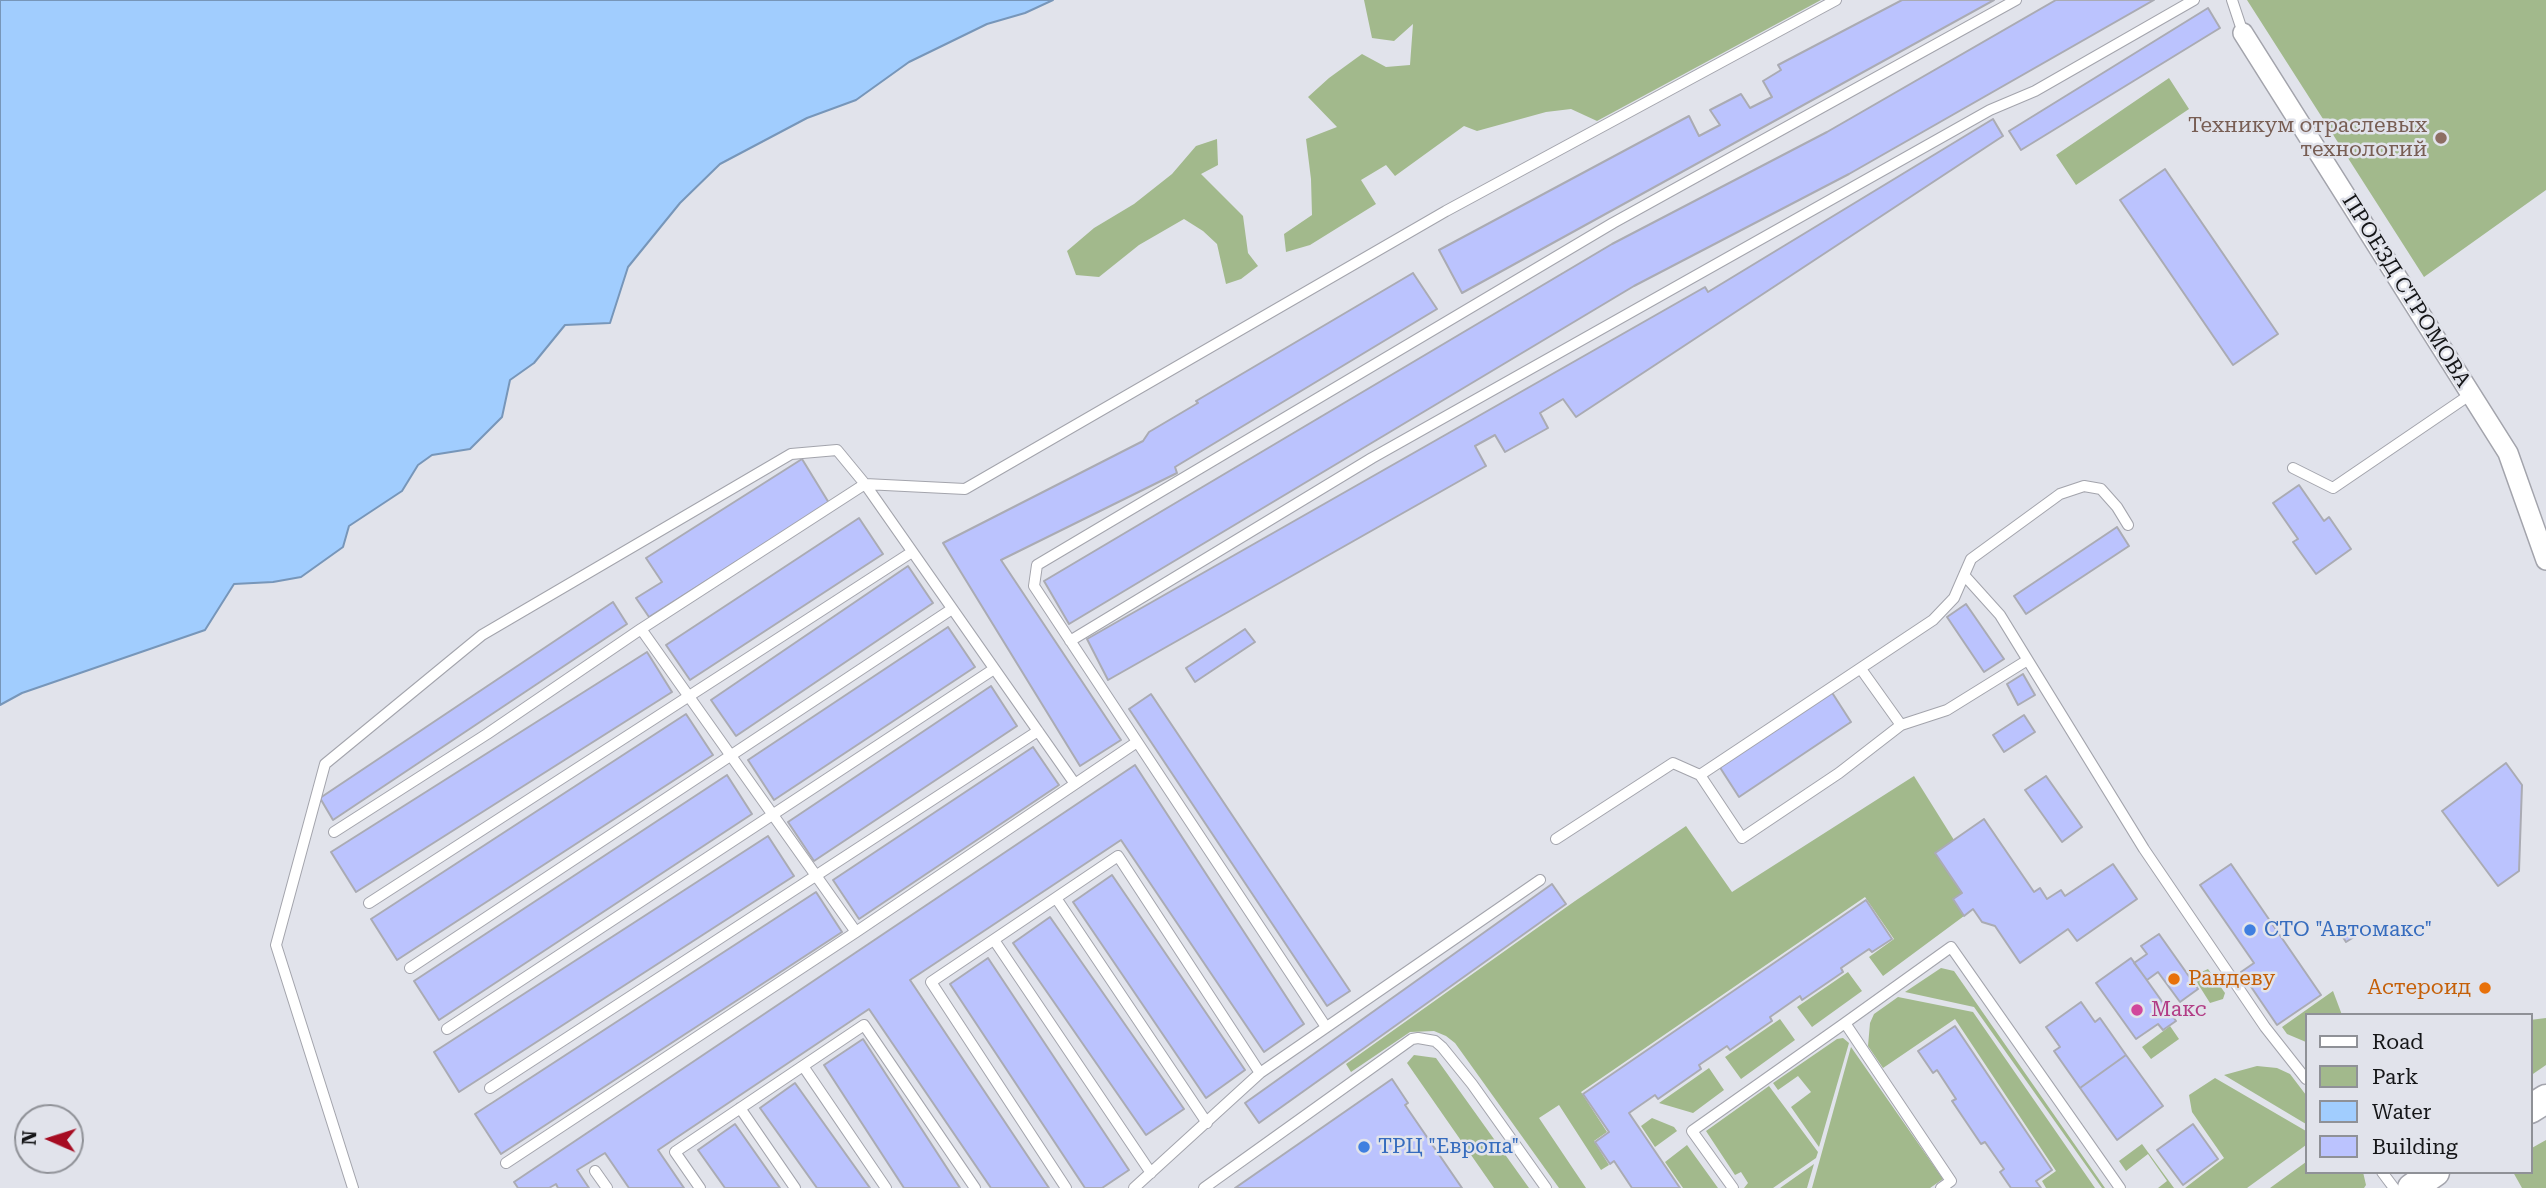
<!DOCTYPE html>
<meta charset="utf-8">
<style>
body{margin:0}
#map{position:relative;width:2546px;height:1188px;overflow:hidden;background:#e1e3eb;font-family:"Roboto Serif",serif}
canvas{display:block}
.legend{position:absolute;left:2305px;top:1013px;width:228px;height:161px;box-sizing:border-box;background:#e1e3eb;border:2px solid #8f9197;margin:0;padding:9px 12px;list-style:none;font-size:21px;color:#151618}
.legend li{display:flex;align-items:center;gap:14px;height:35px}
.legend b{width:35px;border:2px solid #8f9197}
.north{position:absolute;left:14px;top:1104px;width:70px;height:70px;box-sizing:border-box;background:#e1e3eb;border:2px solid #8f9197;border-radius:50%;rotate:273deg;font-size:19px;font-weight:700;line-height:28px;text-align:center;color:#151618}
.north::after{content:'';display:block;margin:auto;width:24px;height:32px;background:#a60c22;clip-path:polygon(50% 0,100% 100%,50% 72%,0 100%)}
</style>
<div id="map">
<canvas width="2546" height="1188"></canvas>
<ul class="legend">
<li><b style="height:9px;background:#fff"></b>Road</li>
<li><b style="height:19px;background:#a2b98c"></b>Park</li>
<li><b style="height:19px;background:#a1cdfe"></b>Water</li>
<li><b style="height:19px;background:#bbc3fe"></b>Building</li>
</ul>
<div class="north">N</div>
</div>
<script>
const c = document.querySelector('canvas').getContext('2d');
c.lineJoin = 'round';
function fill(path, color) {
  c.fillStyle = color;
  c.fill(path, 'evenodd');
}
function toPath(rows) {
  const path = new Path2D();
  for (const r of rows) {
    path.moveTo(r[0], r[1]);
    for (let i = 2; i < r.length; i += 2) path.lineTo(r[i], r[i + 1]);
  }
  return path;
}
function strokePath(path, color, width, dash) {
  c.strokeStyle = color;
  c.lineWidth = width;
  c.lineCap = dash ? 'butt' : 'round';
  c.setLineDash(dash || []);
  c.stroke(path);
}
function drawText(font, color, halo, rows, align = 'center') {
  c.font = font + ' "Roboto Serif",serif';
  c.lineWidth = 5;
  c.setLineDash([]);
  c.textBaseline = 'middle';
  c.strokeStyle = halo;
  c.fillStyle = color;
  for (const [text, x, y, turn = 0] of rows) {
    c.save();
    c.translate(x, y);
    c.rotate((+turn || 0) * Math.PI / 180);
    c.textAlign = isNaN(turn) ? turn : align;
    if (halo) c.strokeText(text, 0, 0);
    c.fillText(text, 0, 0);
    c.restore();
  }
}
fill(toPath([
 [1364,0,1821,0,1597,121,1571,109,1546,112,1477,131,1464,126,1395,176,1386,165,1361,180,1376,204,1310,245,1286,252,1284,234,1312,215,1311,179,1306,139,1337,127,1308,97,1329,78,1362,54,1386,67,1410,65,1413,24,1394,41,1372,38],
 [2247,0,2546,0,2546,190,2424,277],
 [2169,78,2189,109,2076,185,2056,155],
 [1217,139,1218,165,1201,174,1243,216,1248,253,1258,266,1241,279,1226,284,1217,244,1203,231,1184,219,1139,245,1099,277,1076,275,1067,251,1094,228,1134,204,1172,174,1196,146],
 [1914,776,1954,840,1935,853,1962,893,1953,899,1964,916,1883,976,1869,957,1894,939,1865,897,1581,1092,1607,1132,1594,1141,1609,1165,1601,1170,1559,1105,1539,1118,1586,1188,1559,1188,1455,1043,1446,1036,1434,1031,1410,1032,1351,1072,1346,1064,1575,901,1686,826,1732,892],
 [1941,968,1954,971,2105,1188,2102,1188,1974,1007,1905,992],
 [2208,969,2225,993,2223,999,2210,1003,2193,976],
 [1848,972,1862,991,1812,1027,1797,1007],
 [2333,991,2342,1015,2306,1015,2306,1042,2287,1034,2282,1027],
 [1898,997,1973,1012,2095,1188,2046,1188,2042,1181,2056,1171,1955,1019,1883,1068,1868,1046,1870,1023,1874,1014],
 [2546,1018,2546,1065,2530,1076,2530,1020],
 [1780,1019,1795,1040,1741,1079,1725,1057],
 [2170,1026,2179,1039,2151,1059,2142,1047],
 [1843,1038,1849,1043,1819,1147,1791,1107,1811,1092,1798,1076,1778,1090,1773,1083,1837,1039],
 [1851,1047,1943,1179,1930,1188,1812,1188],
 [1414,1055,1436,1058,1529,1188,1494,1188,1407,1063],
 [2257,1066,2277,1068,2290,1074,2306,1095,2306,1124,2224,1075],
 [1709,1068,1724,1090,1693,1113,1659,1103],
 [2215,1078,2306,1131,2306,1145,2247,1188,2185,1188,2224,1158,2192,1112,2189,1095],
 [1769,1086,1818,1152,1816,1158,1773,1188,1744,1188,1748,1183,1741,1172,1735,1175,1706,1131],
 [1652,1118,1674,1127,1677,1131,1655,1147,1641,1126],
 [2546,1140,2546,1188,2522,1188,2513,1172,2530,1172,2530,1149],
 [2142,1144,2174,1188,2175,1188,2158,1188,2167,1181,2148,1154,2126,1171,2119,1161],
 [1687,1145,1718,1188,1683,1188,1665,1162],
 [2306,1162,2306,1172,2363,1172,2366,1185,2364,1188,2270,1188],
 [1814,1164,1807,1188,1780,1188]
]), '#a2b98c');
const water = toPath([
 [0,0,1053,0,1025,13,987,24,946,44,909,62,856,100,807,118,720,164,680,203,628,267,610,323,565,325,534,363,510,380,502,417,470,449,432,455,418,465,402,491,349,526,343,547,301,577,273,582,234,584,205,630,22,693,0,705,0,0]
]);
fill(water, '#a1cdfe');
strokePath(water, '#7796b9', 2);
const building = toPath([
 [1902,0,1994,0,1462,293,1439,250,1689,116,1699,136,1720,125,1710,110,1741,94,1750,108,1772,97,1763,81,1781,70,1778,65,1902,0],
 [2056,0,2154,0,1849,174,1634,286,1069,624,1044,581,1612,244,1827,132,2056,0],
 [2208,8,2220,28,2021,150,2009,131,2208,8],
 [1993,119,2003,136,1576,417,1563,399,1540,413,1548,428,1505,452,1495,435,1475,446,1486,466,1108,680,1087,639,1705,287,1708,292,1993,119],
 [2165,169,2278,334,2233,365,2120,200,2165,169],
 [1413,273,1437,309,1175,467,1177,473,1001,560,1121,740,1080,766,943,543,1143,441,1149,432,1198,403,1196,401,1413,273],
 [802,459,829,503,649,617,636,598,662,582,646,558,802,459],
 [2299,485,2324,521,2329,517,2351,549,2316,574,2293,542,2298,539,2273,503,2299,485],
 [859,518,883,554,690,680,666,645,859,518],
 [2117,527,2129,546,2026,614,2014,596,2117,527],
 [908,566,933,603,736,736,711,700,908,566],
 [613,602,627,624,333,820,320,798,613,602],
 [1966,604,2004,659,1984,672,1947,617,1966,604],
 [948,627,975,667,774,800,748,760,948,627],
 [1245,629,1255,642,1195,682,1186,668,1245,629],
 [647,652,672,692,356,892,331,852,647,652],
 [2023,674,2035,695,2018,705,2007,684,2023,674],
 [991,686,1017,726,814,861,788,822,991,686],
 [1831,691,1851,722,1739,797,1719,766,1831,691],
 [1151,694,1350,991,1327,1006,1129,709,1151,694],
 [686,714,713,755,397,960,371,919,686,714],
 [2024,715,2035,732,2004,752,1993,735,2024,715],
 [1033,747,1059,785,859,919,833,880,1033,747],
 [2506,763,2522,785,2519,871,2498,886,2442,811,2506,763],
 [1135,765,1304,1024,1264,1052,1121,840,910,980,1049,1188,991,1188,869,1009,658,1150,684,1188,629,1188,605,1153,577,1170,589,1188,558,1188,556,1184,549,1188,518,1188,514,1182,1135,765],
 [727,775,752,814,439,1020,414,981,727,775],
 [2046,776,2082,827,2062,842,2025,790,2046,776],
 [1984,819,2034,892,2040,888,2047,899,2061,890,2065,896,2113,864,2137,899,2077,941,2068,929,2020,963,1995,926,1982,922,1973,909,1964,916,1953,899,1962,893,1935,853,1984,819],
 [768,836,794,876,459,1092,434,1052,768,836],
 [2231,864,2321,995,2277,1025,2241,972,2254,963,2200,885,2231,864],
 [1112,875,1245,1070,1206,1098,1073,902,1112,875],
 [1552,884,1566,904,1259,1123,1245,1103,1552,884],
 [816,892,842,932,501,1154,475,1114,816,892],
 [1866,900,1892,939,1872,952,1869,949,1841,968,1843,972,1802,1000,1800,996,1770,1017,1772,1021,1730,1050,1727,1046,1699,1065,1701,1069,1658,1099,1655,1095,1629,1113,1680,1188,1632,1188,1614,1161,1610,1164,1595,1142,1609,1132,1583,1094,1866,900],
 [1050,917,1184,1109,1146,1135,1013,943,1050,917],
 [2349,929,2354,937,2346,942,2341,934,2349,929],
 [2159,934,2198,989,2180,1002,2158,972,2147,980,2134,963,2147,954,2141,946,2159,934],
 [988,958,1129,1170,1102,1188,1085,1188,950,984,988,958],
 [2131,958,2176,1021,2163,1030,2158,1024,2136,1039,2096,983,2131,958],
 [2081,1002,2095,1022,2100,1018,2126,1055,2080,1088,2054,1051,2060,1047,2046,1027,2081,1002],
 [1955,1026,2052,1170,2036,1181,2041,1188,2011,1188,2000,1172,2004,1169,1985,1142,1981,1144,1952,1101,1956,1099,1937,1070,1933,1073,1918,1051,1955,1026],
 [863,1039,960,1188,904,1188,824,1065,863,1039],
 [2126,1055,2163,1106,2117,1140,2080,1088,2126,1055],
 [1392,1079,1408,1103,1405,1105,1462,1188,1235,1188,1392,1079],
 [795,1083,870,1188,817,1188,760,1108,795,1083],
 [735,1124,780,1188,725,1188,698,1150,735,1124],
 [2193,1124,2218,1159,2183,1185,2157,1150,2193,1124]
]);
fill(building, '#bbc3fe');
strokePath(building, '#aaabb3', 2);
const lane = toPath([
 [2232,0,2243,33],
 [2293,468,2333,488,2471,394],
 [2128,525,2117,507,2101,489,2084,486,2060,494,1971,559,1964,575,2000,615,2144,849,2265,1027,2306,1079],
 [641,629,856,932],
 [1070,641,1372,458,1990,110,2035,91,2194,0],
 [1861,669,1901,725],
 [1700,775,1933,620,1954,598,1964,575],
 [1075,784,1137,742],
 [334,832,487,734,641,629,865,484,1075,784,856,932,506,1163],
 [1556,839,1673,763,1700,775,1742,838,1839,773,1901,725,1947,710,2026,661],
 [1056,898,1207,1123],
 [369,903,912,552],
 [994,940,1151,1173],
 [410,968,952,609],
 [1326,1027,1034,586,1037,565,1613,223,2016,0],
 [447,1029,994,669],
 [803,1066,886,1188],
 [490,1088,1038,731],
 [740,1108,795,1188],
 [595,1171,607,1188],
 [2382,1172,2394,1188],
 [353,1188,276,945,325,764,482,635,791,454,837,450,865,484,965,489,1446,211,1836,0],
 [700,1188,675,1152,864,1025,975,1188],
 [1066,1188,931,982,1118,856,1260,1073],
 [1134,1188,1260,1073,1540,880],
 [1204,1188,1412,1039,1418,1038,1435,1041,1442,1047,1472,1084,1546,1188],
 [1733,1188,1692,1131,1845,1023],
 [1941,1188,1951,1181,1845,1023,1951,947,2120,1188]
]);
const street = toPath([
 [2243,33,2508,453,2546,560]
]);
const secondary = toPath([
 [2530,1109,2546,1099],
 [2412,1188,2435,1172]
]);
strokePath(lane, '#a3a4ac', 12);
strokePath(street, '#a3a4ac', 22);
strokePath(secondary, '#a3a4ac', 31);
strokePath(lane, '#fff', 10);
strokePath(street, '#fff', 19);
strokePath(secondary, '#fff', 28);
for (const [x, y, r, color] of [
 [2441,138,7,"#8d6e63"],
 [2250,930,7,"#3f7fe0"],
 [2174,979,7,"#e8710a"],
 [2485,988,7,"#e8710a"],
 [2137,1010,7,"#d1479c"],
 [1364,1147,7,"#3f7fe0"]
]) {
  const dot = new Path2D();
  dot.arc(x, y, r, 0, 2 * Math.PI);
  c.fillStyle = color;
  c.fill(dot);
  strokePath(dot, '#e1e3eb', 2.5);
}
drawText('21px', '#785e54', '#e1e3eb', [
 ["Техникум отраслевых",2427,126],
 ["технологий",2427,150]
], 'right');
drawText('21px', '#151618', '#e1e3eb', [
 ["ПРОЕЗД СТРОМОВА",2406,291,58]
]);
drawText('21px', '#366cbe', '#e1e3eb', [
 ["СТО \"Автомакс\"",2264,930],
 ["ТРЦ \"Европа\"",1378,1147]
], 'left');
drawText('21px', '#c56008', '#e1e3eb', [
 ["Рандеву",2188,979],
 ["Астероид",2471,988,"right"]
], 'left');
drawText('21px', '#b23c85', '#e1e3eb', [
 ["Макс",2151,1010]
], 'left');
</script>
